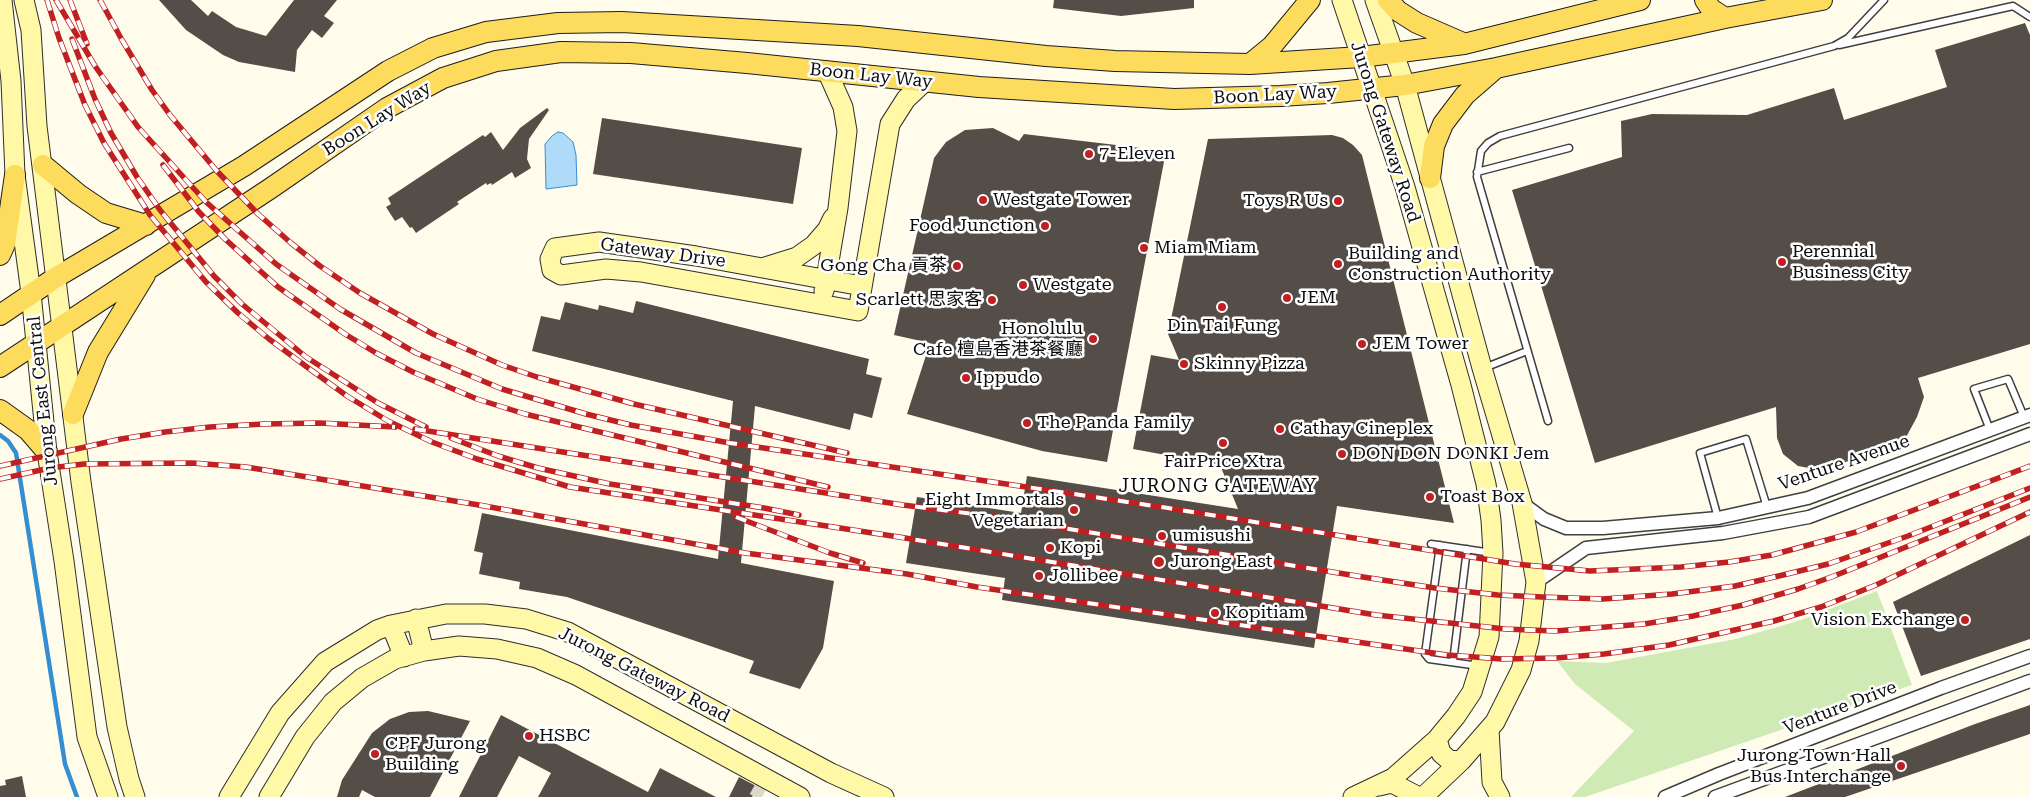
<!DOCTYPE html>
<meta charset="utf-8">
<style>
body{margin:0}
canvas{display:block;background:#fffcec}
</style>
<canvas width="2030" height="797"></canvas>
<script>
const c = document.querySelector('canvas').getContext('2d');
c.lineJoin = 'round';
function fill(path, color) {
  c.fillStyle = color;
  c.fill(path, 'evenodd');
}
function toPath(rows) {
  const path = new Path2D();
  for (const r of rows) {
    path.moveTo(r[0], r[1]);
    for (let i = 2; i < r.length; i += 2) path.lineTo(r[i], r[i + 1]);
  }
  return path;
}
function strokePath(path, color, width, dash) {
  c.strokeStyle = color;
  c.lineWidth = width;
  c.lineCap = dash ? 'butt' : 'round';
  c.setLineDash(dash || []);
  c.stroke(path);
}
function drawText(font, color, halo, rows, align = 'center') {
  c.font = font + ' "Roboto Serif","Noto Sans SC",serif';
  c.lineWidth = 5;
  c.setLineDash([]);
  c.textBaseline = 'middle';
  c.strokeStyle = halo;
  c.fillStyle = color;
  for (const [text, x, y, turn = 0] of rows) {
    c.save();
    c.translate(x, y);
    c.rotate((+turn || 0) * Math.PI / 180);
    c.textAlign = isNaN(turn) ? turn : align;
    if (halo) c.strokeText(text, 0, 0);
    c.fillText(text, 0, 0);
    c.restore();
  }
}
fill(toPath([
 [1877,591,1912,685,1585,797,1571,797,1634,731,1575,684,1557,661,1606,663,1736,639,1801,620]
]), '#cfeab4');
const water = toPath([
 [558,132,563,133,573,142,576,155,577,185,546,189,545,144,552,136,558,132]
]);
fill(water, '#afdbf8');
strokePath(water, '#338ed2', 1);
strokePath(toPath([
 [0,435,8,441,16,453,65,764,77,797]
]), '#338ed2', 4.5);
fill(toPath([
 [159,0,191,0,208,16,212,11,236,27,266,36,294,0,337,0,324,16,334,23,322,38,312,30,297,50,295,72,239,62,223,55,186,30],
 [1054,0,1194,0,1194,8,1121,16,1053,8],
 [2025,23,2030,35,2030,344,1918,378,1924,397,1917,417,1905,439,1884,450,1820,470,1798,466,1783,454,1777,438,1776,407,1595,463,1512,190,1622,157,1621,121,1652,114,1747,115,1834,88,1844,120,1947,87,1935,50],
 [547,108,549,110,529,139,527,159,531,168,515,178,512,172,492,185,491,183,487,185,486,183,457,202,459,204,416,233,412,227,410,228,402,217,395,221,386,207,391,204,388,198,483,135,485,137,491,132,503,150,520,128],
 [602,118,802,148,793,204,593,174],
 [993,128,1019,141,1024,134,1166,151,1107,462,1042,451,907,414,930,343,894,335,934,158,946,142,965,130],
 [1332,135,1343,138,1353,145,1362,155,1454,523,1337,506,1314,648,1002,600,1005,578,906,563,917,497,1021,513,1027,476,1238,509,1220,465,1133,449,1151,355,1179,360,1168,334,1208,139],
 [636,301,869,359,866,374,882,378,872,418,854,413,850,430,755,406,741,563,834,581,823,648,800,689,749,673,754,661,567,597,519,589,520,582,479,574,483,553,474,551,482,513,718,559,733,401,532,351,541,316,560,320,565,302,598,310,599,305,633,313],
 [2030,535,2030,639,1921,676,1893,602],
 [2030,705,2030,734,1845,797,1785,797,1975,724],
 [428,711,470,721,430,797,375,797,362,790,359,797,337,797,342,780,372,733,390,719,409,712],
 [501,715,648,792,660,768,716,797,538,797,551,773,519,756,497,797,459,797],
 [22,776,26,797,0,797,0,786,6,785,5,780],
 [739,777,758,787,752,797,729,797]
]), '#554e48');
strokePath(toPath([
 [755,797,765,779]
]), '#dbd8ca', 12, [12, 6]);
const lane = toPath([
 [1839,45,2013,6,2030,17],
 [1477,172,1569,148],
 [1484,368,1527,351],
 [1548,421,1477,177,1481,151,1488,143,1500,136,1834,46,1848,38,1884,0],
 [1990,430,1974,389,2008,379,2024,417],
 [1718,518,1700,453,1746,439,1767,507],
 [1431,544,1492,553],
 [1440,545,1425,654,1429,659,1479,666],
 [1453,662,1467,549]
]);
const street = toPath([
 [1522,503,1544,519,1566,528,1603,528,1718,518,1808,498,2030,415],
 [1536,582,1586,548,1723,533,1809,517,2030,434],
 [1665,797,1719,774,1941,688,2030,656],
 [1715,797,2030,681]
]);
const secondary = toPath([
 [2,0,11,81,15,175,31,293,47,452,64,561,87,737,108,797],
 [24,0,31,30,37,126,81,482,117,727,129,779,135,797],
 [1342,0,1405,187,1461,385,1486,484,1491,520,1493,553,1489,637,1472,692,1456,716,1437,739,1393,778,1353,797],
 [1375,0,1405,85,1482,368,1522,503,1536,582,1529,641,1521,670,1495,722,1461,761,1423,797],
 [765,267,797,257,814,245,827,230,833,218],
 [862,286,696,256,599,242,555,248,550,259,552,270,561,275,606,269,641,272,858,311,890,124,906,99,924,82],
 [824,291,838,208,847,131,843,107,827,71],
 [416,619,424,651],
 [391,625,404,657],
 [1489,729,1492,782,1500,797],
 [1437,739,1441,753,1449,760,1461,761],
 [1379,786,1392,783,1419,797],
 [229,797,280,713,325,662,377,630,391,625,446,614,485,614,526,619,568,632,831,773,884,797],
 [269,797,305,737,333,702,362,678,395,659,424,651,459,646,497,649,537,658,576,675,800,797]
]);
const primary = toPath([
 [1388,0,1398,11,1417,23,1463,43],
 [1705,0,1711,9,1725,18],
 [1250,64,1272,46,1310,0],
 [43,165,78,194,106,213,146,225],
 [1430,178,1434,146,1443,124,1465,95,1496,68],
 [0,255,5,244,15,175],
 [0,315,55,278,244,166,388,71,433,48,486,32,558,23,622,22,858,36,1046,56,1115,61,1250,64,1361,57,1464,44,1640,0],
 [0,367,271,188,387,108,443,78,496,61,561,52,631,53,747,63,979,87,1174,99,1280,96,1328,93,1405,85,1496,68,1725,18,1822,0],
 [0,410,28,430,47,452],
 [73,414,98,352,145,275]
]);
strokePath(lane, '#3f3f3f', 9);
strokePath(street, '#3f3f3f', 15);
strokePath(secondary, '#2e2e2e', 21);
strokePath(primary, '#1d1d1d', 22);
strokePath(lane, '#fff', 6);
strokePath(street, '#fff', 12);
strokePath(secondary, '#fff8a7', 19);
strokePath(primary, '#fddb5d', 20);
const rail = toPath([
 [47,0,59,38,85,105,104,143,150,215,206,282,238,313,269,339,311,370,347,396,388,421,432,442,477,459,570,487,899,537,1376,615,1505,629,1555,631,1644,624,1693,616,1743,605,1798,589,1834,576,2030,497],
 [56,0,95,66,138,127,206,202,276,264,340,309,416,353,502,389,586,414,631,425,730,443,1168,508,1515,564,1590,571,1681,567,1729,562,1772,555,1856,532,2030,466],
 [70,0,87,44],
 [100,0,122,40,152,90,170,115,216,170,258,214,291,243,320,266,360,293,433,334,502,365,537,377,634,404,847,453],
 [72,39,95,99,111,133,137,177,160,210,214,276,242,304,306,357,378,403,426,427],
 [163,165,199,212,225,239,278,287,345,334,376,353,413,372,477,399,525,414,828,487],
 [415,429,903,505,989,516,1363,577,1435,588,1498,595,1542,597,1603,599,1672,594,1735,586,1783,575,1828,564,1908,536,2030,488],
 [451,438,498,456,538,468,610,484,764,508,799,515],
 [0,466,121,439,165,432,210,427,264,424,320,423,395,427],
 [0,479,50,468,84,464,192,463,246,467,479,505,745,553,907,574,977,587,1447,655,1502,659,1556,658,1604,654,1669,645,1774,621,1821,607,1876,585,2030,512],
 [736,517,830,553,863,563]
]);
strokePath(rail, '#c12023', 5.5);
strokePath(rail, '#fff', 4, [11]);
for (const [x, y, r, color] of [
 [1089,154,5,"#c12023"],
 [983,200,5,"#c12023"],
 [1338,201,5,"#c12023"],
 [1045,226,5,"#c12023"],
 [1144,248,5,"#c12023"],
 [1782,262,5,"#c12023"],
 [1338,264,5,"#c12023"],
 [957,266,5,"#c12023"],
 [1023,285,5,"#c12023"],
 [1287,298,5,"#c12023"],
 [992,300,5,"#c12023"],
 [1222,307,5,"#c12023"],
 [1093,339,5,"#c12023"],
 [1362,344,5,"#c12023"],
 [1184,364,5,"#c12023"],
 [966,378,5,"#c12023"],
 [1027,423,5,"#c12023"],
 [1280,429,5,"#c12023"],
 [1223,443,5,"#c12023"],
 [1342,454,5,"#c12023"],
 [1430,497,5,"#c12023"],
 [1074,510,5,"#c12023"],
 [1162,536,5,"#c12023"],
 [1050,548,5,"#c12023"],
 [1159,562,6,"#c12023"],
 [1039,576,5,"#c12023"],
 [1215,613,5,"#c12023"],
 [1965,620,5,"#c12023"],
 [529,736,5,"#c12023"],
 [375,754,5,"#c12023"],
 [1901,766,5,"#c12023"]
]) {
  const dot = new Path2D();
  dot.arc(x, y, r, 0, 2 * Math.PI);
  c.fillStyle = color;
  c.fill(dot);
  strokePath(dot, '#fff', 2);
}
drawText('18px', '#0c0c0c', '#fff', [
 ["Boon Lay Way",871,76,6],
 ["Boon Lay Way",1275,95,-3],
 ["Boon Lay Way",377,119,-32],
 ["Jurong Gateway Road",1385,132,72],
 ["Gateway Drive",663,253,8],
 ["Jurong East Central",43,401,-96],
 ["Venture Avenue",1844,463,-19],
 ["Jurong Gateway Road",644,675,27],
 ["Venture Drive",1840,708,-21]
]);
drawText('18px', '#0c0c0c', '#fff', [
 ["7-Eleven",1099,154],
 ["Westgate Tower",993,200],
 ["Toys R Us",1328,201,"right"],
 ["Food Junction",1035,226,"right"],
 ["Miam Miam",1154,248],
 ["Perennial",1792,252],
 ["Business City",1792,273],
 ["Building and",1348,254],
 ["Construction Authority",1348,275],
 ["Gong Cha 貢茶",947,266,"right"],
 ["Westgate",1033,285],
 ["JEM",1297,298],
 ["Scarlett 思家客",982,300,"right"],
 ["Din Tai Fung",1222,326,"center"],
 ["Honolulu",1083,329,"right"],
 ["Cafe 檀島香港茶餐廳",1083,350,"right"],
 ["JEM Tower",1372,344],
 ["Skinny Pizza",1194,364],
 ["Ippudo",976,378],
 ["The Panda Family",1037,423],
 ["Cathay Cineplex",1290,429],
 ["DON DON DONKI Jem",1352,454],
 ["FairPrice Xtra",1223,462,"center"],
 ["Toast Box",1440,497],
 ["Eight Immortals",1064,500,"right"],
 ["Vegetarian",1064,521,"right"],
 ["umisushi",1172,536],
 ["Kopi",1060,548],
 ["Jurong East",1170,562],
 ["Jollibee",1049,576],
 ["Kopitiam",1225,613],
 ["Vision Exchange",1955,620,"right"],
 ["HSBC",539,736],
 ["CPF Jurong",385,744],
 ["Building",385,765],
 ["Jurong Town Hall",1891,756,"right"],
 ["Bus Interchange",1891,777,"right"]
], 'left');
c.letterSpacing = '1px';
drawText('19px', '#0c0c0c', '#fff', [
 ["JURONG GATEWAY",1218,486]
]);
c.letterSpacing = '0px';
</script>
